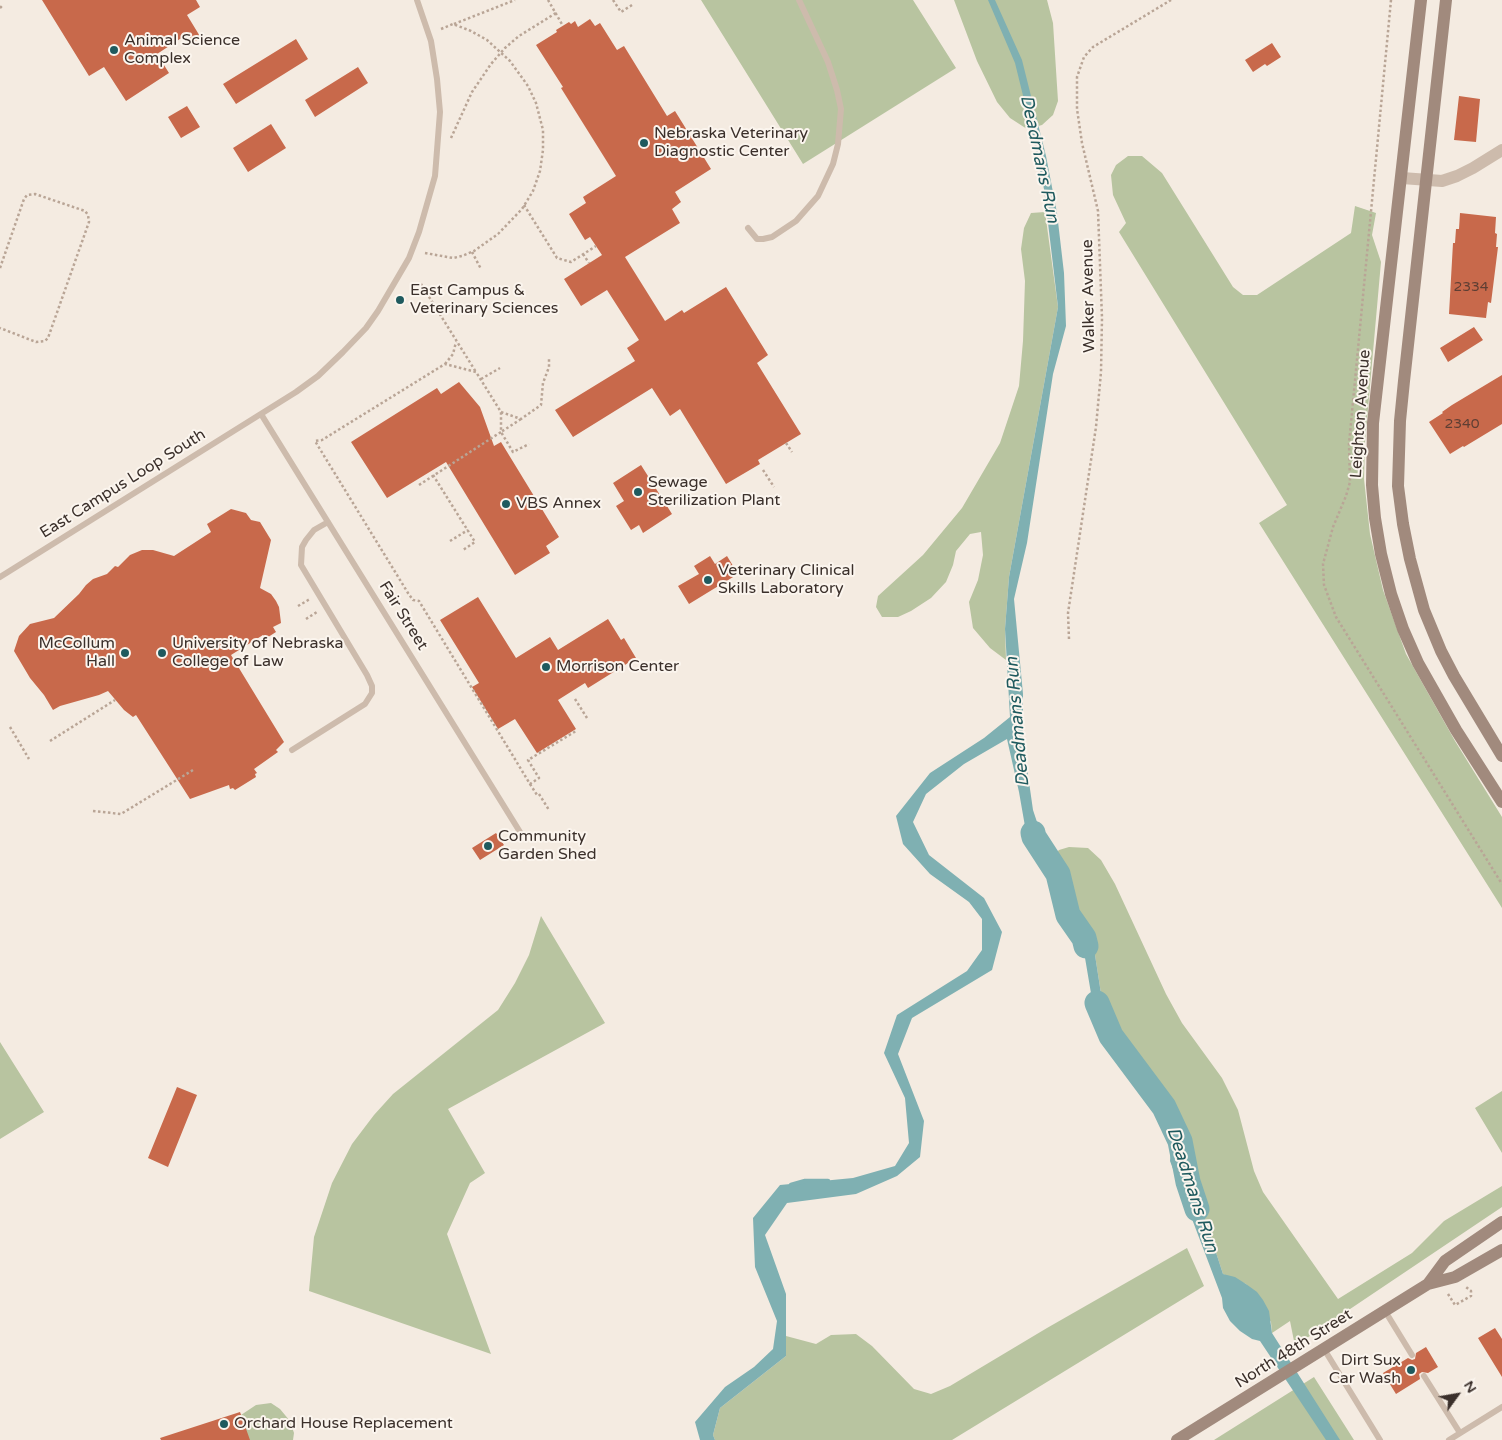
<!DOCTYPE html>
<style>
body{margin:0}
#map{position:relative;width:1502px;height:1440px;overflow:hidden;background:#f4ebe1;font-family:"Varela Round",sans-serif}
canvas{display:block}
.north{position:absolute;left:1432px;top:1370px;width:50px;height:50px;-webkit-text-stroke:4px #fbf5ee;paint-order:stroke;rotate:58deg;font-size:14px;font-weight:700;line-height:20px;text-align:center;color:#3b302b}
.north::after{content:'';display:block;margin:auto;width:18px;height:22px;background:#3b302b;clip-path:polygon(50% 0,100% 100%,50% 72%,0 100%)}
</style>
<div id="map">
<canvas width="1502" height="1440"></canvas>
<div class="north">N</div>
</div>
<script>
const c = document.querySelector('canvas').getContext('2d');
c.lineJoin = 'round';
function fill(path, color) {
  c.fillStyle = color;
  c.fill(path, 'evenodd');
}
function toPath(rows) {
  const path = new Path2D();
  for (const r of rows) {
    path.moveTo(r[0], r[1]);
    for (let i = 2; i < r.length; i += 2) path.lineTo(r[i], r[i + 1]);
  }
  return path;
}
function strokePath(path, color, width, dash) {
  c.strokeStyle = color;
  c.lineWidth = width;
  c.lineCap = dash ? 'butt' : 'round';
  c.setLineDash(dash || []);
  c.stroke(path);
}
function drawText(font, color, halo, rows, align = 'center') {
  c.font = font + ' "Varela Round",sans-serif';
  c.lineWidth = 4;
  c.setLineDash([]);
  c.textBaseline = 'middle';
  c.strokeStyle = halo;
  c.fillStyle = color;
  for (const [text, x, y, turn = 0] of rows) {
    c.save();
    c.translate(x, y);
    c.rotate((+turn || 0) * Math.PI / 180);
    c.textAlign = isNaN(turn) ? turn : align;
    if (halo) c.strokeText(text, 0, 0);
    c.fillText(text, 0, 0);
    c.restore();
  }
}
fill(toPath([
 [701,0,913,0,956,68,803,164],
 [954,0,1047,0,1053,23,1058,101,1053,115,1042,125,1027,129,1010,118,997,102,977,61],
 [1128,156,1142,156,1162,173,1233,287,1243,295,1257,295,1351,233,1355,206,1376,213,1372,235,1381,262,1365,442,1364,479,1370,534,1383,590,1406,654,1455,741,1502,817,1502,908,1259,523,1287,505,1119,232,1126,223,1113,195,1111,175,1116,165],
 [1045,212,1058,307,1009,577,1005,629,1006,660,990,648,973,628,969,602,978,580,983,555,981,532,970,534,956,551,953,565,946,582,931,598,911,611,898,617,882,617,876,607,878,596,923,555,962,508,1000,443,1019,386,1023,341,1025,281,1021,249,1024,228,1031,213],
 [1069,847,1088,848,1101,860,1115,884,1166,994,1182,1023,1222,1078,1238,1110,1254,1171,1263,1192,1338,1299,1412,1253,1444,1221,1502,1186,1502,1207,1295,1346,1290,1321,1272,1333,1271,1322,1246,1284,1223,1274,1194,1186,1180,1169,1182,1128,1104,1013,1093,942,1049,860,1059,850],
 [541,916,605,1023,448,1109,485,1173,470,1183,447,1234,491,1354,309,1291,314,1237,332,1183,352,1144,374,1115,393,1094,498,1010,515,983,529,955],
 [0,1042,44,1112,0,1139],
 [1502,1091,1502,1153,1475,1108],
 [1187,1248,1204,1286,952,1440,715,1440,713,1435,720,1408,786,1356,786,1336,816,1344,831,1335,856,1334,872,1346,914,1389,931,1394,950,1386,1047,1328],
 [1314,1377,1354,1440,1214,1440],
 [271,1403,280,1409,290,1421,294,1433,293,1440,209,1440,214,1433,256,1405]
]), '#b8c4a0');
fill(toPath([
 [988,0,995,0,1022,60,1046,156,1057,213,1064,273,1066,326,1053,374,1027,543,1014,599,1023,694,1023,740,1033,810,1050,861,1079,913,1093,942,1104,1013,1182,1128,1180,1169,1194,1185,1223,1274,1235,1277,1246,1284,1257,1292,1263,1300,1269,1311,1272,1333,1340,1440,1326,1440,1260,1341,1252,1339,1240,1331,1230,1321,1223,1308,1222,1298,1170,1161,1173,1134,1133,1065,1094,1011,1083,946,1049,872,1026,832,1019,792,1007,739,964,764,926,794,913,822,929,855,984,898,1002,932,992,970,912,1018,898,1054,924,1121,920,1157,897,1176,856,1194,787,1203,765,1235,786,1294,786,1356,720,1408,713,1435,715,1440,700,1440,695,1422,725,1387,754,1367,773,1349,777,1321,755,1267,753,1218,780,1185,853,1178,895,1166,909,1143,905,1098,884,1053,897,1015,967,971,982,950,982,919,969,902,930,874,903,844,896,816,930,773,984,738,1010,717,1005,629,1009,577,1058,307,1044,189,1029,120,1015,63]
]), '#7fb0b2');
strokePath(toPath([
 [791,1185,805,1181,828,1181]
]), '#7fb0b2', 4.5);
strokePath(toPath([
 [1033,833,1034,837,1058,874,1068,915,1084,938,1086,946],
 [1097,1003,1111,1036,1164,1107,1180,1141,1188,1182,1197,1209]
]), '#7fb0b2', 25);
fill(toPath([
 [42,0,196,0,200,7,187,15,201,38,191,43,186,35,157,54,169,73,126,101,104,67,89,76],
 [590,19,595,26,600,23,617,50,624,46,667,116,675,111,711,169,675,192,681,202,672,209,680,223,625,257,665,321,682,310,684,313,726,287,768,355,757,363,801,434,758,460,760,464,726,484,680,409,670,416,652,388,573,437,555,410,635,361,627,348,639,340,607,290,581,306,564,279,602,255,590,237,585,240,569,214,586,203,583,197,616,176,561,88,563,87,536,45,557,32,556,30,569,22,571,24,575,21,578,27],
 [296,39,308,59,236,104,223,84],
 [1272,43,1281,57,1267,66,1265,64,1253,72,1245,60],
 [358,67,368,83,315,117,305,100],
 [1459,96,1480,99,1476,142,1454,140],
 [187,106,200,127,181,138,168,117],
 [271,124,286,148,248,172,233,148],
 [1460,213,1496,217,1495,233,1497,234,1496,247,1498,247,1491,303,1488,302,1486,318,1449,314,1453,243,1455,243,1456,229,1459,229],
 [1474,327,1483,340,1448,362,1440,348],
 [1502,375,1502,424,1464,447,1463,446,1450,454,1429,422,1443,413,1442,412,1452,405],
 [459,382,480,407,494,446,501,442,559,537,546,546,550,553,515,575,446,462,387,498,351,442,437,388,441,394],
 [641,465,672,514,643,533,639,525,631,530,616,506,624,501,613,483],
 [231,509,246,513,251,520,260,522,271,540,260,588,271,594,276,601,279,607,281,623,273,627,276,632,265,639,263,635,231,655,284,742,276,750,278,752,254,769,257,773,255,774,256,777,235,790,233,788,230,789,229,785,190,799,136,715,133,717,124,710,108,691,99,695,60,706,53,710,44,695,30,678,14,651,19,636,30,624,54,618,79,594,86,585,93,579,107,574,115,566,118,567,130,555,142,550,153,550,174,556,211,532,207,524],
 [710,556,715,564,727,556,738,574,689,604,678,586,699,574,694,566],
 [478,597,516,658,550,637,558,650,608,619,621,640,624,638,636,658,588,688,585,683,558,700,576,729,537,753,515,719,498,729,472,687,479,683,440,620],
 [496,833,504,845,480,860,472,848],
 [177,1087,197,1095,168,1167,148,1158],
 [1495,1328,1502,1339,1502,1377,1478,1338],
 [1426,1347,1438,1367,1428,1373,1422,1372,1419,1374,1420,1379,1396,1394,1383,1373,1408,1358,1412,1360,1415,1359,1416,1353],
 [240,1412,250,1440,161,1440,160,1438]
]), '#c8694b');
strokePath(toPath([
 [548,0,563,26],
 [613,0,621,12,632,5],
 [1391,0,1349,444,1350,482,1346,496,1333,527,1323,564,1324,585,1336,617,1502,884],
 [0,8,2,6],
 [454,24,515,0],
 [451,138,472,92,491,64,505,48,519,36,556,13],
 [524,205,557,258,571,262,596,246],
 [472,252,481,269],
 [425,253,453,258,462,256,474,251,498,234,522,209,533,191,540,171,543,150,543,130,536,103,528,86,510,61,487,40,471,31,453,24,441,29],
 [583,254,589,263],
 [0,268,24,199,27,195,35,194,85,211,88,215,89,222,48,338,45,341,36,342,0,328],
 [421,284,476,372],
 [445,364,453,354,456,342],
 [481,379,500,368],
 [501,412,521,419,541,405,543,383,549,367,549,357],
 [521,419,501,432,513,452,529,444],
 [786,443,792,452],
 [763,470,774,487],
 [433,475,475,542,463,550],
 [419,485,501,432,501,412,476,372,445,364,322,440,315,441,408,593,413,600,419,601,530,784,539,778,528,760,576,731],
 [450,541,468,530],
 [298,606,310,599],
 [306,619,317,612],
 [1069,639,1068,613,1096,427,1101,372,1102,318,1098,211,1082,143,1077,109,1077,77,1084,57,1093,47,1171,0],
 [575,699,587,718],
 [10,727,29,759],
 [50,741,115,700],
 [530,784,537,795],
 [539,794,549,810],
 [93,811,121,814,193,770],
 [1448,1294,1455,1305,1471,1296,1471,1291,1466,1287]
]), '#b9a596', 2.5, [2.5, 2.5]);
strokePath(toPath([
 [748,228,757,239,763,239,772,237,796,221,818,196,833,164,838,144,841,109,837,90,828,62,799,0],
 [261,414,520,832],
 [0,577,296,392,318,376,343,352,366,328,378,311,409,258,419,232,435,176,440,112,437,79,431,41,417,0],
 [292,750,365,704,372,693,372,686,367,675,301,565,302,547,306,540,314,530,328,522],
 [1385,1311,1412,1355],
 [1324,1349,1380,1440],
 [1424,1376,1460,1433],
 [1449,1440,1502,1407]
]), '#cdbbac', 6);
strokePath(toPath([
 [1402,178,1442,181,1457,176,1473,168,1502,150]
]), '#cdbbac', 12);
strokePath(toPath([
 [1421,0,1373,423,1372,485,1375,518,1381,554,1391,594,1403,629,1418,663,1456,730,1502,802],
 [1446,0,1404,381,1400,421,1398,486,1403,524,1410,559,1424,610,1441,651,1454,676,1502,756],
 [1428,1284,1445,1261,1502,1222],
 [1177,1440,1428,1284,1455,1277,1502,1250]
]), '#a18a7d', 12);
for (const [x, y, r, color] of [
 [114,50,5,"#1f5a5e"],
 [644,143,5,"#1f5a5e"],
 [400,300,5,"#1f5a5e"],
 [638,492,5,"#1f5a5e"],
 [506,504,5,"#1f5a5e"],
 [708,580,5,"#1f5a5e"],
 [125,653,5,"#1f5a5e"],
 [162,653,5,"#1f5a5e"],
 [546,667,5,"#1f5a5e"],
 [488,846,5,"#1f5a5e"],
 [1411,1370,5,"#1f5a5e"],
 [224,1424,5,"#1f5a5e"]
]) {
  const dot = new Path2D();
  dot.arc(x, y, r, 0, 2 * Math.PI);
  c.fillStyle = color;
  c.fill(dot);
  strokePath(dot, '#fbf5ee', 2);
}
drawText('14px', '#5e3e33', null, [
 ["2334",1471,287],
 ["2340",1462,424]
]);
drawText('16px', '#3b302b', '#fbf5ee', [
 ["Animal Science",124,41],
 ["Complex",124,59],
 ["Nebraska Veterinary",654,134],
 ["Diagnostic Center",654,152],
 ["East Campus &",410,291],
 ["Veterinary Sciences",410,309],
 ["Sewage",648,483],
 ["Sterilization Plant",648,501],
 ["VBS Annex",516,504],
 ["Veterinary Clinical",718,571],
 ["Skills Laboratory",718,589],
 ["McCollum",115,644,"right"],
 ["Hall",115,662,"right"],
 ["University of Nebraska",172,644],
 ["College of Law",172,662],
 ["Morrison Center",556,667],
 ["Community",498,837],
 ["Garden Shed",498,855],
 ["Dirt Sux",1401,1361,"right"],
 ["Car Wash",1401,1379,"right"],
 ["Orchard House Replacement",234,1424]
], 'left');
drawText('16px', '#3b302b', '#fbf5ee', [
 ["Walker Avenue",1089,296,-91],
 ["Leighton Avenue",1361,414,-86],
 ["East Campus Loop South",123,484,-32],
 ["Fair Street",403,616,58],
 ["North 48th Street",1294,1349,-32]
]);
drawText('italic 18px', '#1f5a5e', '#fbf5ee', [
 ["Deadmans Run",1039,159,78],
 ["Deadmans Run",1018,722,-95],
 ["Deadmans Run",1192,1190,72]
]);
</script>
